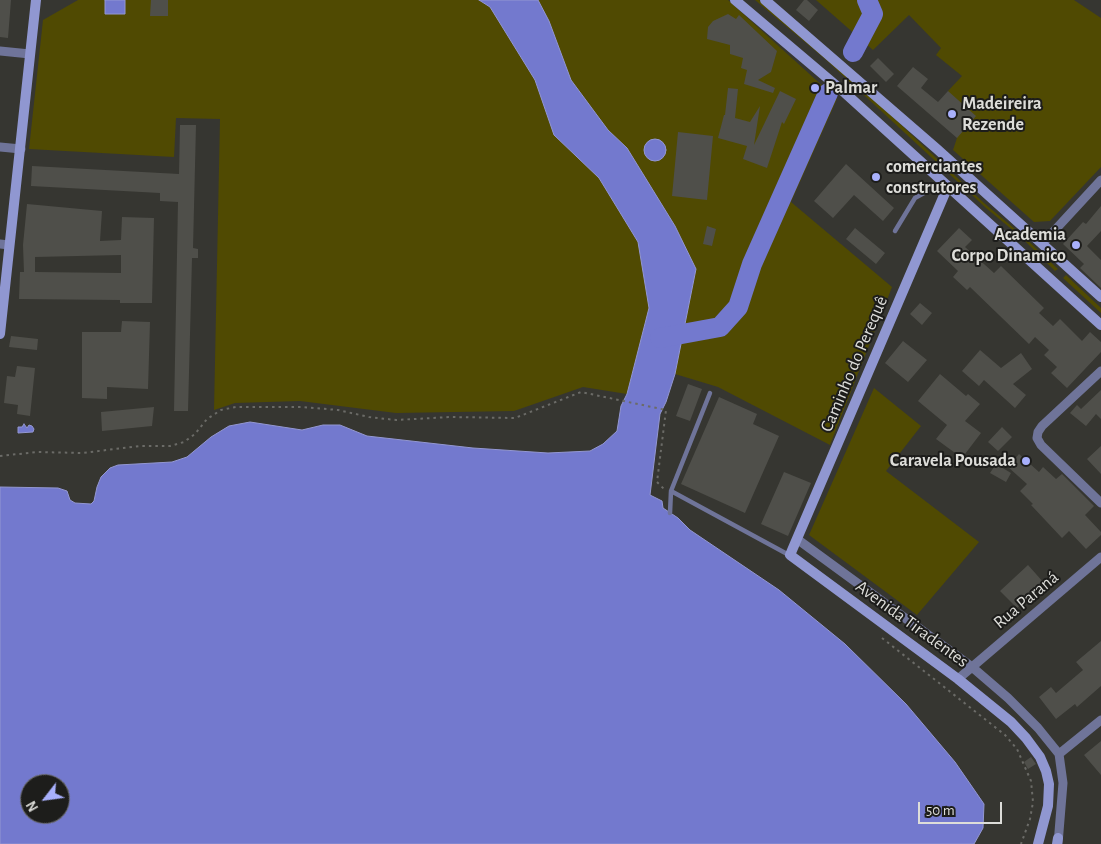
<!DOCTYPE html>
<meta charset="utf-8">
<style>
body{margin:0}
#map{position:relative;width:1101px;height:844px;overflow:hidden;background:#363631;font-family:"Alegreya Sans",sans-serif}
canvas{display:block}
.north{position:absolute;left:20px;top:774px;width:50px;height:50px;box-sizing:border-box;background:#1d1d1b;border:1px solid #6a6a67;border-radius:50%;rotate:240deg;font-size:14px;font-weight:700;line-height:20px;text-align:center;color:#ddddd9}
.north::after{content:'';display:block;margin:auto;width:18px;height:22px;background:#a8b0fc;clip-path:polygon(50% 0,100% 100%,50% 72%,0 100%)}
.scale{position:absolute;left:918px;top:802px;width:84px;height:22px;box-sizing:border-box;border:2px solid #ddddd9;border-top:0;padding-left:6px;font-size:15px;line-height:18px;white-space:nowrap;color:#ddddd9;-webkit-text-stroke:4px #1d1d1b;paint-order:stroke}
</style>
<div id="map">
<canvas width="1101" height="844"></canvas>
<div class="north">N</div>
<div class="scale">50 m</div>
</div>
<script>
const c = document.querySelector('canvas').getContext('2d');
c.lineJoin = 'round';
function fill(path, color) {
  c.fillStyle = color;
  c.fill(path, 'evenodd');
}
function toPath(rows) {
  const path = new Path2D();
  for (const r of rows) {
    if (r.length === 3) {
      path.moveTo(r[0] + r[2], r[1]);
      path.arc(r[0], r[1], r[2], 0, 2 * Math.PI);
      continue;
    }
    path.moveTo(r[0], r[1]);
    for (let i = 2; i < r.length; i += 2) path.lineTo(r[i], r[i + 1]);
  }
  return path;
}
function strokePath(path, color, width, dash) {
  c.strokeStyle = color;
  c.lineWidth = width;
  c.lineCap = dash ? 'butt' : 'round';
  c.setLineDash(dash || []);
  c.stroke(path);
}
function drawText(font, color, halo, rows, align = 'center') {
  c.font = font + ' "Alegreya Sans",sans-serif';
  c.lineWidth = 4;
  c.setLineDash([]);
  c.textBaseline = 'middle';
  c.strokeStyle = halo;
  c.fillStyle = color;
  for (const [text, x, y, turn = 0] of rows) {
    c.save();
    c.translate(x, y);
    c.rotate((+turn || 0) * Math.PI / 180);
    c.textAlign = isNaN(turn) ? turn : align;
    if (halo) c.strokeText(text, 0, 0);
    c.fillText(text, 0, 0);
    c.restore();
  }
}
fill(toPath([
 [78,0,479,0,490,7,535,80,554,135,599,178,638,242,649,308,627,394,583,387,514,411,396,413,300,401,235,403,214,410,220,119,176,118,174,157,29,149,43,20],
 [538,0,728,0,837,99,791,202,892,287,830,445,718,387,675,374,696,269,675,226,627,148,608,130,571,80,549,21],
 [755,0,759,0,861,87,984,203,1021,234,1058,269,1055,271,1021,237,986,208,825,59],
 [816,0,1074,0,1101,18,1101,167,1050,221,1034,222,953,150,957,138,948,91,962,76,936,55,941,48,909,15,873,50],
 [1066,275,1101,308,1101,313,1063,278],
 [874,388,921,426,886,471,979,542,917,615,809,535]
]), '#504a02');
const water = toPath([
 [105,0,125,0,125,14,105,14,105,0],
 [479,0,538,0,549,21,571,80,608,130,627,148,675,226,696,269,675,374,666,402,660,414,650,495,662,501,663,508,678,518,690,530,779,590,845,644,906,704,955,762,984,804,983,828,974,844,0,844,0,487,58,488,67,491,70,500,75,503,91,504,94,501,97,487,101,477,110,468,118,465,172,462,187,457,211,437,229,426,250,422,302,430,323,425,340,425,367,436,473,448,548,453,590,451,603,444,617,431,621,406,627,394,649,308,638,242,599,178,554,135,535,80,490,7,479,0],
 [30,784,60,784,60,814,30,814,30,784],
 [655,150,11],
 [24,424,27,428,29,425,32,426,34,429,33,432,18,433,18,427,22,427,24,424]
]);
fill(water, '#7379ce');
strokePath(water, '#9397d1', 1);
strokePath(toPath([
 [853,52,873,14,867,0],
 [660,338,720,327,738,307,752,264,828,93]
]), '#7379ce', 20);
fill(toPath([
 [0,0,11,0,8,38,0,37],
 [151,0,168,0,168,16,150,16],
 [804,0,807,0,818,10,809,21,796,10],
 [728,14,736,19,739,15,777,51,771,72,758,80,775,88,773,93,744,84,747,70,741,68,743,58,730,54,730,45,707,39,708,27,713,21],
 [878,58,894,74,886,82,870,66],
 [913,67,928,79,921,88,938,102,948,91,976,116,957,138,897,86],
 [728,88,738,89,735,118,750,122,760,106,754,145,780,91,796,99,784,124,782,122,767,168,743,159,747,146,718,138,724,115,725,115],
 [180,125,196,125,193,248,198,249,198,258,192,258,188,411,174,411,178,202,160,201,160,193,31,186,32,166,179,174],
 [678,132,713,136,707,200,672,196],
 [846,164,894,208,883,221,854,195,833,218,814,201],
 [27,204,102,211,100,241,121,240,122,217,154,218,152,303,120,303,120,300,19,299,20,272,24,272,23,245],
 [121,255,121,273,35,272,35,257],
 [1101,206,1101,231,1087,246,1101,260,1101,288,1080,268,1084,264,1063,244,1083,222,1086,224],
 [707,226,716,229,712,246,703,244],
 [855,228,885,253,876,264,846,239],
 [959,228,972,240,965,247,994,273,1001,266,1044,308,1039,313,1053,326,1060,319,1082,341,1090,332,1101,342,1101,352,1067,388,1051,373,1057,367,1044,355,1049,350,1035,337,1029,344,970,287,967,290,953,277,958,271,937,251],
 [920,303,932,313,922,325,910,314],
 [122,321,150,322,148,389,107,387,107,399,82,398,82,332,121,332],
 [11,336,38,339,37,350,9,347],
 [903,341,927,360,908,382,885,363],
 [980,350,1001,368,1021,353,1032,369,1013,384,1026,395,1015,408,984,380,979,386,962,371],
 [17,366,35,368,30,416,17,414,18,405,4,403,7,376,15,377],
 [940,374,966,396,968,394,980,404,965,421,981,433,962,458,936,439,947,425,918,401],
 [688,384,702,389,690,421,676,416],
 [1101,390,1101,419,1096,414,1086,426,1070,413,1077,405,1081,409],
 [719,397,757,414,753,424,779,436,745,513,681,484],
 [154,407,152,426,102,431,101,412],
 [1002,427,1012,437,998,451,988,442],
 [1101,446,1101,474,1087,459],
 [1019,454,1039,472,1043,467,1056,479,1062,474,1094,506,1085,515,1101,532,1101,535,1086,549,1069,531,1062,538,1031,505,1033,504,1020,491,1027,484,1008,467],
 [996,464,1011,473,1006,482,990,473],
 [784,472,811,483,788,536,761,524],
 [1028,565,1044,583,1017,608,1000,591],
 [1101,641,1101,686,1077,707,1075,704,1056,719,1039,697,1051,687,1056,693,1083,670,1076,662],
 [1101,741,1101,775,1084,755],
 [1031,757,1036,764,1028,769,1024,762]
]), '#4f4f4a');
strokePath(toPath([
 [0,456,37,452,82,453,140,446,170,446,184,442,195,434,207,419,221,410,236,407,301,407,338,410,369,417,396,420,451,417,515,418,581,392,666,410,657,482,664,489],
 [882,638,1005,735,1017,749,1031,781,1033,802,1030,819,1021,844]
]), '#6b6b67', 2, [2.5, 4]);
strokePath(toPath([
 [895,231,915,198,942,183],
 [671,491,789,555],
 [670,513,671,491,710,393]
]), '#6f7499', 4.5);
strokePath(toPath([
 [0,51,30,54],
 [0,147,21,149],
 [1043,243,1101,180],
 [0,244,9,245],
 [1101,371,1042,426,1038,432,1037,438,1041,445,1101,503],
 [797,539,972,667,1008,698,1038,728,1059,754,1063,783,1058,844],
 [958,679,1101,557],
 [1059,754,1101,720]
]), '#6f7499', 9);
strokePath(toPath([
 [735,0,845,93,1101,325],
 [765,0,937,149,1101,297],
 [948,186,790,555,958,679,1011,722,1026,738,1040,757,1046,771,1049,784,1048,806,1038,844],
 [0,334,36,0],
 [1057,844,1058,838]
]), '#9097d1', 10);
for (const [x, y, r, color] of [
 [815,88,5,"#a8b0fc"],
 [952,114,5,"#a8b0fc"],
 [876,177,5,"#a8b0fc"],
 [1076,245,5,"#a8b0fc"],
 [1026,461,5,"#a8b0fc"]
]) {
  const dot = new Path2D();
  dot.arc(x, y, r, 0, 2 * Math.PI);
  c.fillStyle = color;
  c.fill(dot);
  strokePath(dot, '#1d1d1b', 2);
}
drawText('bold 18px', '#ddddd9', '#1d1d1b', [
 ["Palmar",825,88],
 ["Madeireira",962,104],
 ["Rezende",962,125],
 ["comerciantes",886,167],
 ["construtores",886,188],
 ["Academia",1066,235,"right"],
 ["Corpo Dinamico",1066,256,"right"],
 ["Caravela Pousada",1016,461,"right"]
], 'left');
drawText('18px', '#ddddd9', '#1d1d1b', [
 ["Caminho do Perequê",854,364,-67],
 ["Rua Paraná",1026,600,-40],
 ["Avenida Tiradentes",912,624,36]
]);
</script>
